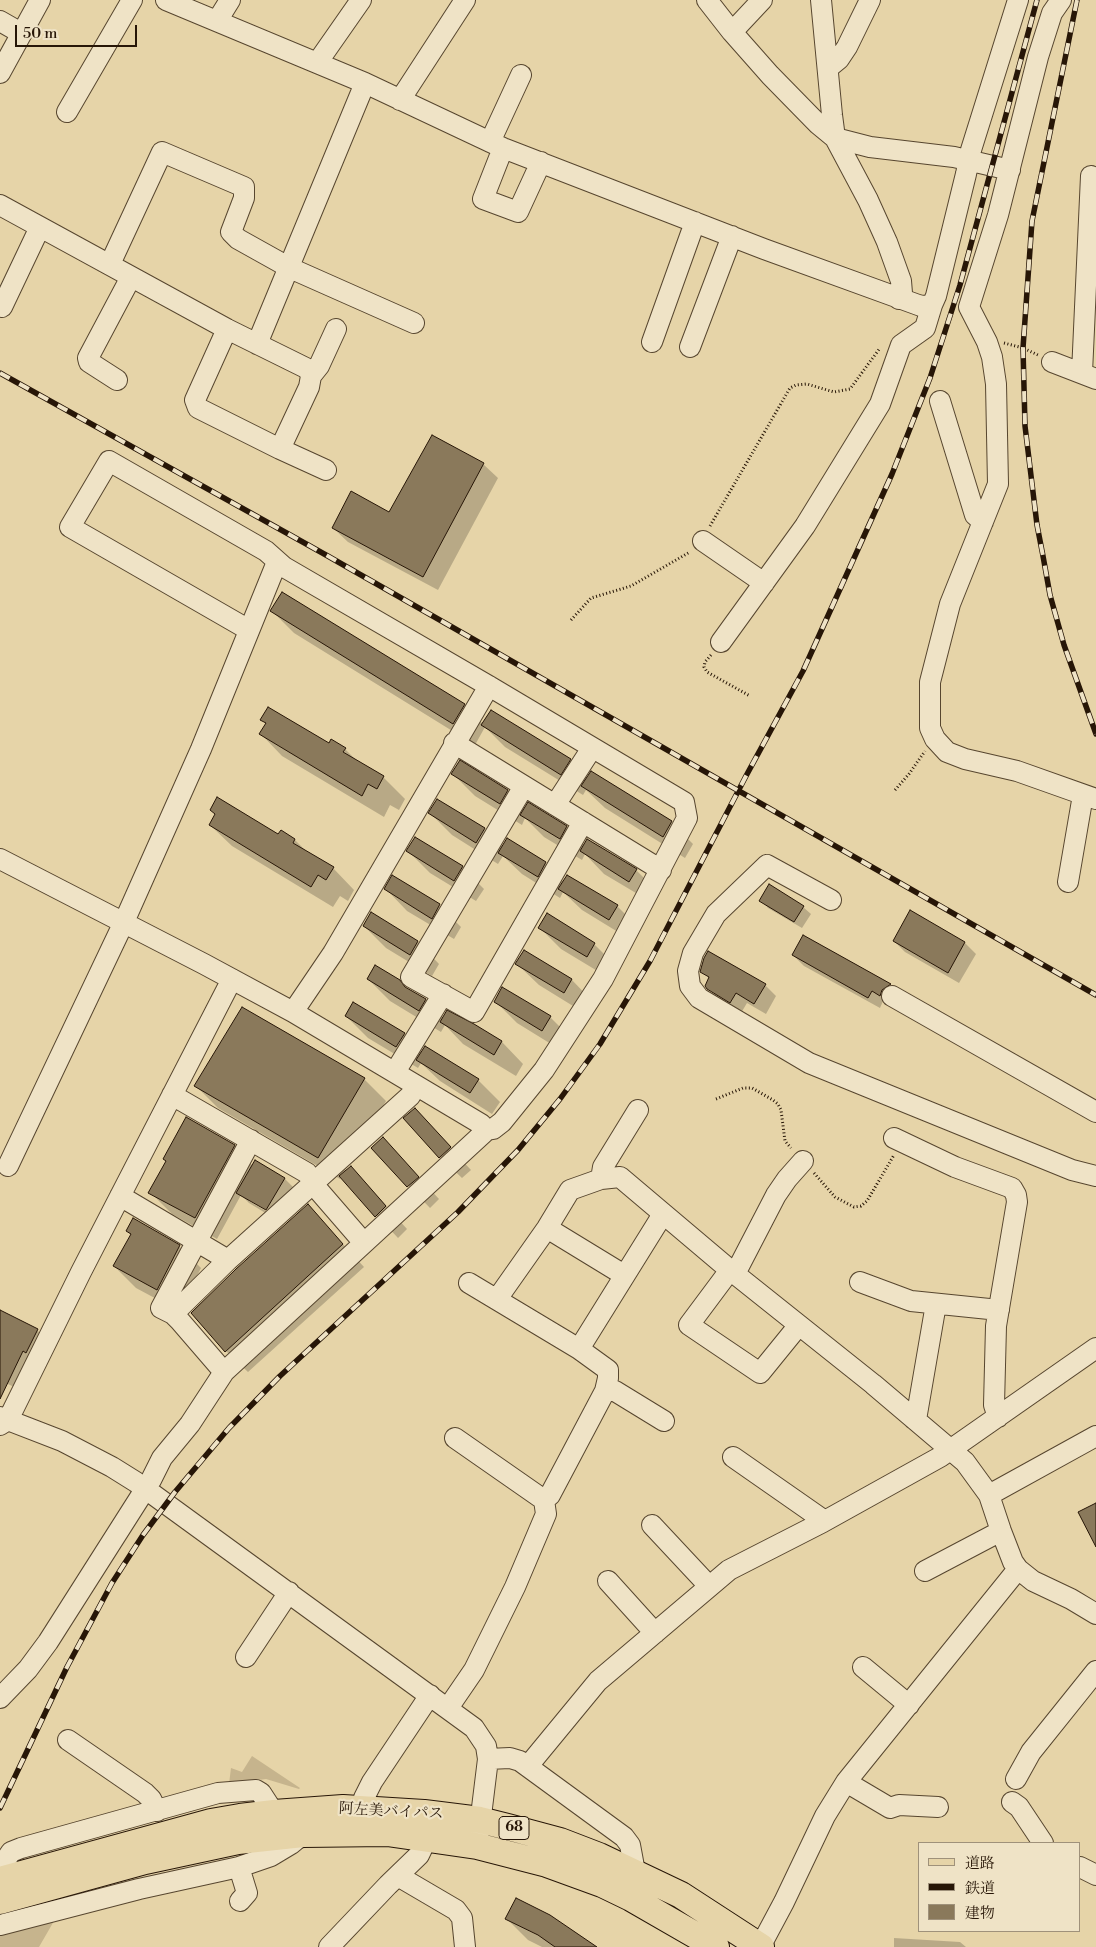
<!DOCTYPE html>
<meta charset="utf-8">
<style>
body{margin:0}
#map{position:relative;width:1096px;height:1947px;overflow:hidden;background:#e6d4a8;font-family:"Libre Bodoni","Noto Serif JP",serif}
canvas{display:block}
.legend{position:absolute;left:918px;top:1842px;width:162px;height:90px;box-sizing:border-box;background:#efe3c6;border:1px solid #9f917a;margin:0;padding:6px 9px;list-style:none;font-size:15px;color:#271607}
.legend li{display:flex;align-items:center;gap:10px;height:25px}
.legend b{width:25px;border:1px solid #9f917a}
.scale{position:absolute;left:15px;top:25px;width:122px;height:22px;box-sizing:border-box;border:2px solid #271607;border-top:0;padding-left:6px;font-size:15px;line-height:18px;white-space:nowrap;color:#271607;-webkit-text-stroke:4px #efe3c6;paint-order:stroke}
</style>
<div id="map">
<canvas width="1096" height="1947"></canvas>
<ul class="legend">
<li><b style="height:6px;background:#e6d4a8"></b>道路</li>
<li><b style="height:6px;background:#271607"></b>鉄道</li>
<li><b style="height:14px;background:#8a795b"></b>建物</li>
</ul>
<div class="scale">50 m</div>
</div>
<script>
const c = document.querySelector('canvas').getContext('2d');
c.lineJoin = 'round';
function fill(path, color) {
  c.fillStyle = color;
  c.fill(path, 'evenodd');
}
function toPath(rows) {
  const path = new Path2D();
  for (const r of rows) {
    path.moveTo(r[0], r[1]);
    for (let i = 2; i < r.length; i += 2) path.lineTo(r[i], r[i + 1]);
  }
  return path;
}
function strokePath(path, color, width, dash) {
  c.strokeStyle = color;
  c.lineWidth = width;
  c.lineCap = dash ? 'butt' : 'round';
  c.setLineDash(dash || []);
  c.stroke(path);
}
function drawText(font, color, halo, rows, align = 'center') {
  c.font = font + ' "Libre Bodoni","Noto Serif JP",serif';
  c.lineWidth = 4.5;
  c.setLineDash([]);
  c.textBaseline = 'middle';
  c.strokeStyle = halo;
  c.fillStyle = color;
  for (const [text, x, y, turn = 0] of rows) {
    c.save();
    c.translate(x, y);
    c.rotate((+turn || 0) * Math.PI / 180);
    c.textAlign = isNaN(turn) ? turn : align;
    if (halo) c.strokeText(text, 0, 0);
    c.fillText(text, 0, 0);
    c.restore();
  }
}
fill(toPath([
 [252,1756,300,1788,299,1789,266,1779,229,1784,231,1768,242,1772],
 [54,1921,39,1947,0,1947,0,1934]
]), '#c6b48d');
fill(toPath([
 [483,464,498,478,438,590,348,542,333,528,390,514],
 [272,611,464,705,483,724,570,760,588,778,671,822,693,844,685,858,605,808,586,790,583,795,505,747,485,727,475,745,294,633],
 [261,719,329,745,345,749,358,762,383,777,405,799,399,810,390,805,384,817,282,756,261,734,266,724],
 [453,774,507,791,525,809,566,827,585,846,636,870,658,892,651,902,604,874,585,854,582,860,544,837,525,818,522,825,475,796],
 [437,800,485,829,503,847,507,840,545,863,564,882,617,906,639,928,631,940,582,910,563,892,560,898,522,874,503,856,498,864,452,835,430,813],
 [210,825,295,840,308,853,333,868,354,890,348,901,340,896,333,907,232,846],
 [408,851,462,867,484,889,476,901,430,873],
 [393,877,439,905,461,927,454,939,407,911,386,889],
 [761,900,803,907,811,914,802,928,768,908],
 [911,912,965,943,976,954,959,983,905,952,894,941],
 [371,914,418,942,439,964,432,976,386,948,364,926],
 [547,915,594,944,616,966,609,978,561,949,540,928],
 [804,936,890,985,901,996,891,1006,883,1001,880,1008,804,966,793,955],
 [524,951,572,980,593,1002,586,1014,539,985,517,964],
 [702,971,765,985,776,996,766,1014,747,1003,741,1013,720,1000,708,988,710,979],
 [368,979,408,990,425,1000,444,1018,473,1025,502,1042,523,1064,516,1076,463,1044,445,1025,441,1032,390,1001],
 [503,989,550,1017,572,1039,564,1052,517,1023,495,1001],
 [346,1016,404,1034,422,1053,478,1080,500,1102,492,1114,440,1081,421,1063,418,1068,368,1038],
 [364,1079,386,1101,344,1172,351,1167,407,1229,398,1238,341,1177,340,1179,218,1108,196,1086],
 [415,1110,471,1170,462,1178,440,1157],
 [383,1139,439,1199,430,1208,372,1148],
 [234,1146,253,1166,256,1162,285,1179,296,1190,277,1220,249,1203,241,1195,217,1239,172,1214,150,1192],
 [249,1198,272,1212,271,1214,249,1201],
 [308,1206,364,1267,248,1372,226,1351],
 [133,1219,179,1246,201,1268,179,1311,136,1288,114,1266,131,1235,127,1231],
 [37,1330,44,1338,16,1388,0,1380],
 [506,1918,592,1947,542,1947,528,1940],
 [894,1938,960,1942,966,1947,894,1947]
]), '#0003');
const building = toPath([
 [432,435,484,463,423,577,332,528,351,491,389,512,432,435],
 [282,592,465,704,453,724,270,611,282,592],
 [268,707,329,743,331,739,346,748,343,752,384,776,377,789,368,784,362,796,259,734,266,723,260,720,268,707],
 [491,710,571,759,561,775,481,725,491,710],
 [460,760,508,790,500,804,451,774,460,760],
 [591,771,672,821,663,837,581,786,591,771],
 [217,797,278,834,281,830,295,839,293,843,334,867,326,880,318,875,311,887,209,825,215,814,210,810,217,797],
 [437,799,485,828,476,843,428,813,437,799],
 [528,802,567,826,560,839,520,815,528,802],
 [415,837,463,866,454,881,406,851,415,837],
 [507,838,546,862,538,877,498,853,507,838],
 [587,839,637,869,629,882,580,851,587,839],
 [392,875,440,904,432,919,384,889,392,875],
 [567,875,618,905,609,920,558,889,567,875],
 [769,884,804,906,794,922,759,901,769,884],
 [910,910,965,942,948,973,893,941,910,910],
 [371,912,418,941,410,955,363,926,371,912],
 [547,913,595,943,587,957,538,928,547,913],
 [803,935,891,984,882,990,880,996,872,991,868,998,792,955,803,935],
 [524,950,572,979,564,993,515,964,524,950],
 [708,951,766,984,754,1004,736,993,730,1003,707,989,705,986,709,977,700,972,704,958,708,951],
 [375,965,400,980,405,987,426,999,419,1011,367,979,375,965],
 [502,987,551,1016,542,1031,494,1002,502,987],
 [353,1002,405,1033,396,1047,345,1016,353,1002],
 [242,1007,365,1078,318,1158,194,1086,242,1007],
 [447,1010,474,1024,502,1041,494,1055,440,1022,447,1010],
 [425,1046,479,1079,470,1093,416,1060,425,1046],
 [415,1108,451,1147,439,1158,403,1118,415,1108],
 [186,1117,235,1145,195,1218,148,1193,166,1161,163,1159,186,1117],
 [383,1137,419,1177,407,1187,371,1148,383,1137],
 [255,1160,285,1178,266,1210,236,1193,255,1160],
 [351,1166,386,1206,375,1217,339,1176,351,1166],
 [308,1204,343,1244,225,1352,191,1313,236,1269,308,1204],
 [133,1218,180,1245,157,1290,113,1266,131,1234,126,1231,133,1218],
 [0,1310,38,1329,26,1353,23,1351,0,1399,0,1310],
 [1096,1503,1096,1547,1078,1512,1096,1503],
 [516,1898,550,1915,597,1947,555,1947,538,1935,505,1919,516,1898]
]);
fill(building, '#8a795b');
strokePath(building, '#271607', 1);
const minor = toPath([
 [166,0,365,83,503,148,764,249,921,306,932,305,936,296,966,174,971,150,1018,0],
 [707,0,732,32,770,75,818,124,835,138,870,147,954,157,1010,170],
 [821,0,832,115,835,138,868,200,887,242,901,281,902,293,899,299],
 [1061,0,1052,13,1038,57,998,215,969,307,987,342,992,357,996,384,998,484,950,604,930,682,930,728,935,739,947,752,965,759,1017,771,1096,799],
 [0,21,21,33],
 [217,21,230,0],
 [732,32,762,0],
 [317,63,361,0],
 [828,68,839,59,847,47,870,0],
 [0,73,40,0],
 [400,100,465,0],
 [67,112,132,0],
 [490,142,521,75],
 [503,148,483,199,518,212,541,162],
 [0,205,227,329,308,369,311,376,309,387,280,449,198,408,195,400,227,329],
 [110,264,162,152,244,187,244,198,231,232,238,239,290,268,414,323],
 [2,307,40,227],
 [652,342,695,222],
 [257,344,365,83],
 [690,347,732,236],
 [1052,362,1096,379],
 [1082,373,1091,176],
 [311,376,319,366,336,329],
 [117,380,89,362,88,358,131,277],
 [940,401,975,515,983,522],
 [280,449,326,470],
 [703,541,764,583],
 [721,642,805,526,880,404,901,345,925,328,932,305],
 [454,743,661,870],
 [524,786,411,977,474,1012,583,822],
 [555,805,592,748],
 [0,859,204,964,293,1012,481,1124,487,1130],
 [1068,882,1083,795],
 [831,900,767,865,716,914,693,953,688,971,690,986,699,998,809,1063,1072,1170,1096,1176],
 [892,996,1096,1112],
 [293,1012,333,953,489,686],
 [395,1072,443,994],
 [172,1095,307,1173,319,1191,364,1243],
 [894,1138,955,1167,1012,1188,1016,1195,1017,1202,996,1326,994,1405,998,1417],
 [8,1166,124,922,201,749,277,562],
 [601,1179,603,1167,638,1110],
 [120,1196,228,1260,410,1096,416,1086],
 [547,1228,624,1275],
 [730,1270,689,1325,760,1373,799,1325],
 [735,1274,776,1195,787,1179,803,1161],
 [860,1282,911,1301,999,1310],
 [469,1283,579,1349],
 [497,1299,547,1228,570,1190,601,1179,620,1177,730,1270,873,1384,965,1462,989,1495,1001,1531,1013,1562,1018,1569,1033,1581,1071,1599,1096,1614],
 [173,1314,228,1260],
 [224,1372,180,1321,173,1314,161,1308,251,1140],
 [605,1391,615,1391,664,1421],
 [0,1417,62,1441,112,1467,136,1482,474,1728,486,1746,488,1759,479,1832],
 [914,1419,917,1414,936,1304],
 [0,1425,8,1420,81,1272,232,979],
 [733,1457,819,1517,823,1522],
 [989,1495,1096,1436],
 [544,1500,550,1495,605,1391,608,1378,608,1370,579,1349,663,1214],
 [652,1525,709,1586],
 [925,1571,1001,1531],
 [608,1581,655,1633],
 [246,1657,289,1592],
 [863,1667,909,1705],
 [0,1698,28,1669,48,1642,151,1480,162,1458,190,1424,224,1372,487,1130,493,1129,502,1122,544,1070,603,979,687,818,684,802,489,686,284,567,266,551,109,461,70,527,249,630],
 [448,1708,474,1670,515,1587,546,1514,544,1500,455,1438],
 [68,1740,145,1793,151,1799,157,1811],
 [488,1759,510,1758,520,1761,624,1837,630,1845,635,1872],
 [528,1766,598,1681,729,1570,823,1522,940,1457,1096,1348],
 [1016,1779,1031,1752,1096,1671],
 [846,1782,890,1808,899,1805,938,1807],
 [1012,1802,1019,1807,1043,1843],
 [365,1808,364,1798,372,1782,430,1695],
 [239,1867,247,1893,240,1901],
 [1080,1867,1096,1875],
 [0,1874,7,1858,11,1852,21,1848,218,1793,256,1790,261,1793,274,1813],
 [398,1876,456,1910,462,1918,465,1947],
 [0,1925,139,1889,239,1867,271,1856,291,1844,303,1834],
 [329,1947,388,1885,419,1855,427,1838],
 [760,1947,784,1902,825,1816,846,1782,1018,1569]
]);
const major = toPath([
 [0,1880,211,1822,240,1817,274,1813,343,1808,424,1813,480,1820,508,1827,560,1841,599,1856,681,1895,761,1947],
 [0,1901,145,1861,238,1841,303,1834,387,1833,477,1846,547,1864,602,1884,631,1898,716,1947]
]);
strokePath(minor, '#57462f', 22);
strokePath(major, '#271607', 28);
strokePath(toPath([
 [1004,343,1023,348,1038,355],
 [710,526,790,388,796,385,807,384,834,392,850,389,880,348],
 [571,620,591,598,631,586,690,552],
 [711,655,705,662,704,667,707,672,750,696],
 [895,790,909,774,925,751],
 [716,1099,743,1088,752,1088,773,1100,778,1104,781,1110,785,1141,791,1148],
 [814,1173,835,1197,854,1207,861,1206,867,1201,894,1155]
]), '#271607', 3, [1, 2.5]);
strokePath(minor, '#efe3c6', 20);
strokePath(major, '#e6d4a8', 26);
const rail = toPath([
 [1077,0,1032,221,1023,348,1025,426,1037,525,1043,556,1050,595,1064,645,1096,734],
 [0,373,326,555,1096,995],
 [0,1808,67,1667,112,1583,143,1535,175,1492,229,1428,280,1376,458,1212,518,1150,560,1099,600,1044,650,961,746,776,803,671,892,474,930,378,960,285,1037,0]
]);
strokePath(rail, '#271607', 5.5);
strokePath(rail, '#efe3c6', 4, [11]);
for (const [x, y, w] of [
 [514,1828,30]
]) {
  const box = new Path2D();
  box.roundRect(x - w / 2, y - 11.5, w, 23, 4);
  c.fillStyle = '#efe3c6';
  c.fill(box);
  strokePath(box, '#271607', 1);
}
drawText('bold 14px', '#271607', null, [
 ["68",514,1828]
]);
drawText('15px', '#271607', '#efe3c6', [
 ["阿左美バイパス",391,1812,3]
]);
</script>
